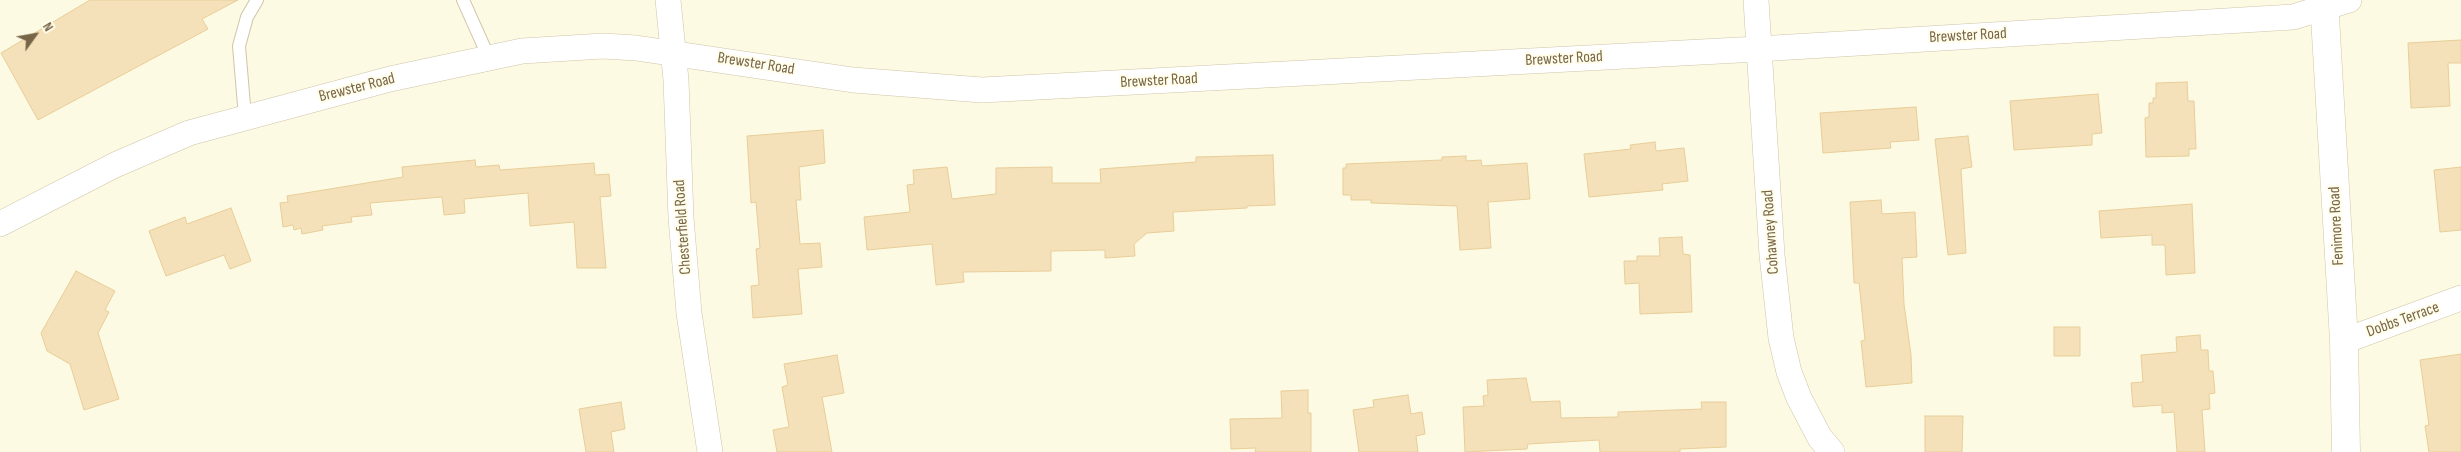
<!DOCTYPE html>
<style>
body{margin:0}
#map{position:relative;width:2461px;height:452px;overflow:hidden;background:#fdfae3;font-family:"Sofia Sans Condensed",sans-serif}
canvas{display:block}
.north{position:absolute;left:10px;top:10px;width:50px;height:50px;-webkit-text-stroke:4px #fffdea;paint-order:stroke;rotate:58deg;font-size:14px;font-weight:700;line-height:20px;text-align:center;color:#776547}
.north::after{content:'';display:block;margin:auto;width:18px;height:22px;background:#776547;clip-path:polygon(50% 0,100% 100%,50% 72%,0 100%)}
</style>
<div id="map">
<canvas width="2461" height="452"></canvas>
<div class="north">N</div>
</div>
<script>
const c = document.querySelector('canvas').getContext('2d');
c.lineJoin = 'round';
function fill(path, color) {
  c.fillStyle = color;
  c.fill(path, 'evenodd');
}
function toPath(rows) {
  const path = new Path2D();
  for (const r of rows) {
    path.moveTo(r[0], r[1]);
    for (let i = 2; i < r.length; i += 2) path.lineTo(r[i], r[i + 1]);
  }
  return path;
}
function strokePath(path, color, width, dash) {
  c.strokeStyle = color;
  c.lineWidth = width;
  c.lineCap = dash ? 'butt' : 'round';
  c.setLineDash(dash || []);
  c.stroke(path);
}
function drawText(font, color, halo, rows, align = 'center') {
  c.font = font + ' "Sofia Sans Condensed",sans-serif';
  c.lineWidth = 4;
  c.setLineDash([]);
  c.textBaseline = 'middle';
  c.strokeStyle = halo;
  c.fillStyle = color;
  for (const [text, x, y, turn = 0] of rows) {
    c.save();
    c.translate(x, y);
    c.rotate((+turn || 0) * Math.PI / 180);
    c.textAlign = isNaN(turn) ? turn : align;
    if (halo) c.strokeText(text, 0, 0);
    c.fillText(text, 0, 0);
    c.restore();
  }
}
const building = toPath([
 [90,0,238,0,202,19,208,29,38,120,1,53,90,0],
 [2461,40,2461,63,2448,63,2450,106,2411,108,2408,43,2461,40],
 [2187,82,2188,101,2194,101,2196,149,2189,149,2189,156,2146,157,2145,118,2149,117,2149,103,2153,103,2153,98,2156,98,2156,83,2187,82],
 [2098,94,2102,133,2092,134,2092,145,2014,150,2010,101,2098,94],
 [1916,107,1919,140,1890,142,1891,148,1823,153,1820,113,1916,107],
 [823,130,825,163,799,167,801,200,796,200,800,244,820,243,822,267,798,269,802,314,753,318,751,286,759,285,756,249,760,248,756,202,751,203,747,136,823,130],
 [1968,136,1972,167,1961,169,1966,253,1948,255,1935,139,1968,136],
 [1655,142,1656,151,1684,148,1688,181,1662,184,1663,190,1589,197,1584,154,1631,149,1630,145,1655,142],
 [1273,155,1275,205,1247,206,1247,208,1173,212,1174,231,1147,233,1134,244,1135,256,1105,258,1105,250,1051,251,1051,271,963,272,964,282,936,285,932,244,867,250,864,217,910,212,907,185,914,184,913,170,947,167,952,199,996,194,996,168,1052,167,1052,183,1101,183,1100,169,1196,162,1196,157,1273,155],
 [1466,156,1466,161,1481,160,1482,166,1527,163,1530,199,1488,202,1491,248,1460,250,1457,206,1371,203,1371,200,1351,200,1351,195,1343,195,1343,168,1346,168,1346,164,1442,160,1442,157,1466,156],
 [475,160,476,167,499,165,500,170,594,163,595,175,609,174,611,196,600,197,606,268,577,268,574,222,530,226,528,193,464,199,465,213,444,215,442,197,370,203,372,215,351,217,352,222,322,226,323,230,302,234,301,228,294,230,293,225,283,227,280,203,288,202,287,196,403,177,402,167,475,160],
 [2461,167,2461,230,2440,232,2434,170,2461,167],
 [1881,200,1882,214,1915,212,1917,257,1902,258,1904,304,1911,355,1912,383,1866,387,1861,341,1865,340,1859,283,1854,283,1850,202,1881,200],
 [2192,204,2195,273,2166,275,2165,245,2152,245,2152,235,2101,238,2099,211,2192,204],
 [231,208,251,261,230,269,224,255,166,276,149,231,185,217,187,224,231,208],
 [1682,237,1683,254,1690,255,1692,312,1640,314,1639,283,1625,284,1624,261,1637,261,1637,256,1660,256,1659,238,1682,237],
 [76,271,115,291,105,310,109,312,98,333,119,399,84,410,70,364,47,351,41,333,76,271],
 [2054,327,2080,327,2080,356,2054,356,2054,327],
 [2200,335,2201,350,2208,350,2209,371,2213,371,2215,393,2209,394,2210,409,2202,410,2205,452,2177,452,2174,412,2162,413,2162,405,2133,407,2131,383,2143,382,2141,355,2177,352,2176,337,2200,335],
 [2461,354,2461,452,2429,452,2425,426,2429,425,2420,360,2461,354],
 [837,355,844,393,822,397,832,452,777,452,773,430,789,427,782,387,788,385,784,364,837,355],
 [1526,378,1531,402,1560,401,1561,418,1618,417,1618,412,1702,409,1701,402,1726,402,1726,447,1680,449,1680,452,1600,452,1599,440,1528,444,1527,449,1465,452,1463,407,1484,406,1483,396,1488,395,1487,380,1526,378],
 [1308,390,1308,413,1311,413,1311,452,1255,452,1256,448,1231,449,1230,419,1282,418,1281,391,1308,390],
 [1408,395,1411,414,1422,412,1425,434,1416,436,1418,452,1359,452,1353,410,1374,407,1373,400,1408,395],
 [621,402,625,429,611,432,614,452,586,452,579,409,621,402],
 [1925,416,1963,416,1962,452,1925,452,1925,416]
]);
fill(building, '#f4e1b9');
strokePath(building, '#e8cd98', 1);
const service = toPath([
 [463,0,489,58],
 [245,117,239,46,247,17,257,0]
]);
const minor = toPath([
 [668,0,676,80,681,218,689,313,710,452],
 [1756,0,1772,255,1781,338,1789,372,1799,398,1820,438,1832,452],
 [0,224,115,165,189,133,390,79,522,51,603,46,636,48,853,80,982,90,1758,49,2293,17,2349,0],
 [2344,341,2461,298]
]);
const secondary = toPath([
 [2324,0,2344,341,2346,452]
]);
strokePath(service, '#cfc4a9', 14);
strokePath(minor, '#cfc4a9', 26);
strokePath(secondary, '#d3c6a5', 29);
strokePath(service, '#fff', 12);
strokePath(minor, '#fff', 25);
strokePath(secondary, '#fff', 28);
drawText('16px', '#776547', '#fffdea', [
 ["Brewster Road",1968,36,-3],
 ["Brewster Road",1564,59,-3],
 ["Brewster Road",756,64,9],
 ["Brewster Road",1159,81,-3],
 ["Brewster Road",357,88,-14],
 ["Fenimore Road",2337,226,-93],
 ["Chesterfield Road",683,227,-94],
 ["Cohawney Road",1771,232,-94],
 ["Dobbs Terrace",2403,320,-20]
]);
</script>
